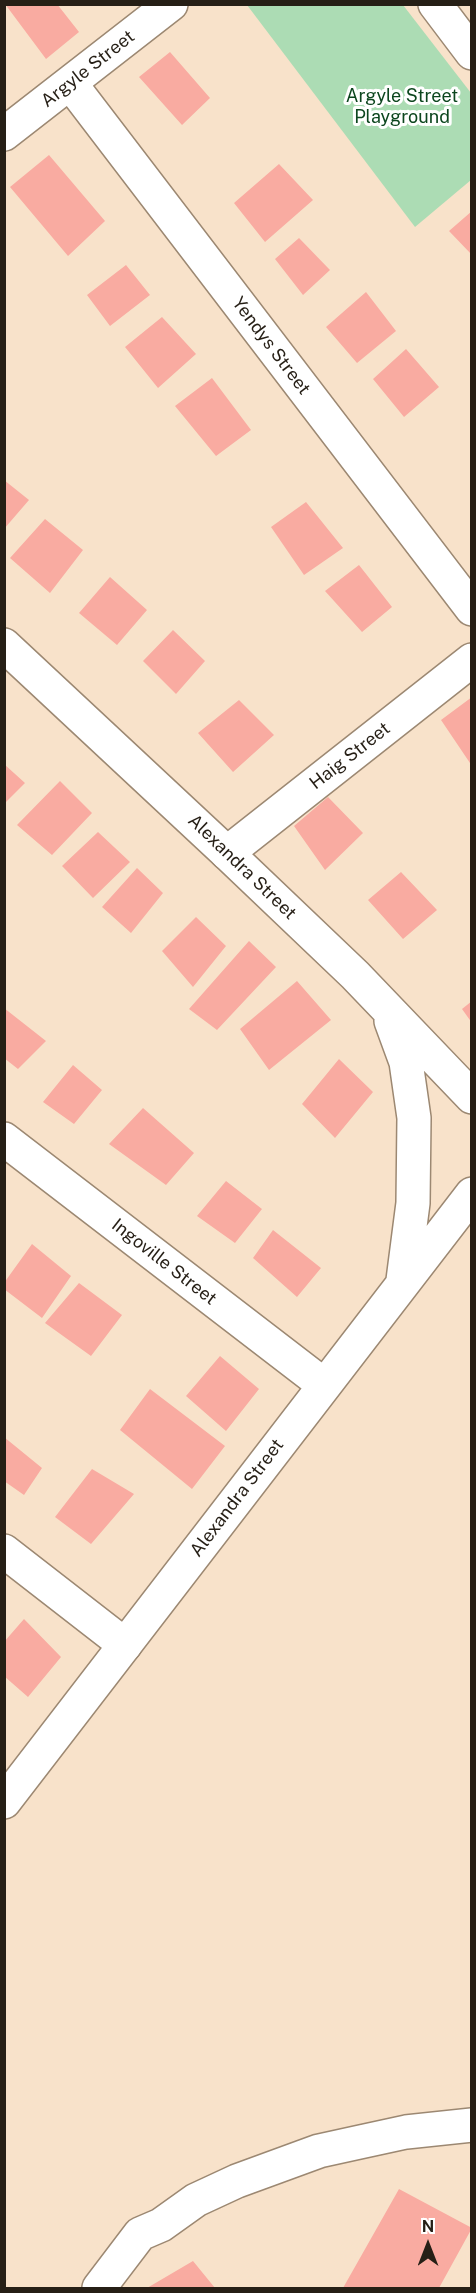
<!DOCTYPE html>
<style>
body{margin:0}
#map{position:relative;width:476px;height:2293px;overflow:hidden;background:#f8e2ca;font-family:"Public Sans",sans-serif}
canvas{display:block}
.frame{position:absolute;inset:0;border:6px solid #261f16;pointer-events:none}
.north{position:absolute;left:398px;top:2215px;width:60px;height:60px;-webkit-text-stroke:4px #fff;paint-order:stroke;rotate:0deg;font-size:16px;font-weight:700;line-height:24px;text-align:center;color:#261f16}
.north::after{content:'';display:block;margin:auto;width:21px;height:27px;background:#261f16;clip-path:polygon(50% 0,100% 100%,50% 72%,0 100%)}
</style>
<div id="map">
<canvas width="476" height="2293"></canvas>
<div class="frame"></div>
<div class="north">N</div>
</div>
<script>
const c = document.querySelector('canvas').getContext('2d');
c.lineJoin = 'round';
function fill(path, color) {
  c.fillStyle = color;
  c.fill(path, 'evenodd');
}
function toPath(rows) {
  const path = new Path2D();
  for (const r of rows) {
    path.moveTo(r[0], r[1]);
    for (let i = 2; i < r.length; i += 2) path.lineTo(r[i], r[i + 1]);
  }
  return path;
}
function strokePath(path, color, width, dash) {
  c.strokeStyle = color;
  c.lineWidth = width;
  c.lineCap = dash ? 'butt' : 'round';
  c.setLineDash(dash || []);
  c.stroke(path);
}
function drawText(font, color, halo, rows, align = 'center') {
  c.font = font + ' "Public Sans",sans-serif';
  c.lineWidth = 6;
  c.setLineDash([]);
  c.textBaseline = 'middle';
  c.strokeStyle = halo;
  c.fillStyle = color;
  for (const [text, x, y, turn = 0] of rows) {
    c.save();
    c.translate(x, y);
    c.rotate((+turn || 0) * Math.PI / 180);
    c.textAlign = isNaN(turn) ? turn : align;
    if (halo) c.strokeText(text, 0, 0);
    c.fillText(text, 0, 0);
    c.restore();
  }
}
fill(toPath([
 [247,5,403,5,471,93,471,180,415,227]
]), '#acdcb4');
fill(toPath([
 [5,4,57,4,79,32,46,59],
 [170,52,210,98,182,125,139,77],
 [49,155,105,221,68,256,10,187],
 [279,164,313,200,265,242,234,203],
 [472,211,472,255,449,231],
 [299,238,330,270,303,295,275,259],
 [126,265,150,295,110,326,87,295],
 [366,292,396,331,357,363,326,327],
 [162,317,196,354,158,388,125,347],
 [406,349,439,387,404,417,373,379],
 [212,378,251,430,216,456,175,406],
 [4,480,29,500,4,529],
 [306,502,343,548,304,575,271,527],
 [45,519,83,550,50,593,10,558],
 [359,565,392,607,362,632,325,591],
 [110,577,147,610,117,645,79,613],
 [173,630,205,661,176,694,143,661],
 [472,697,472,766,441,720],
 [239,700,274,735,233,772,198,733],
 [4,764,25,783,4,804],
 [60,781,92,813,52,855,17,825],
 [328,797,363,833,325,870,294,826],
 [98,832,130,862,93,898,62,866],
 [137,868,163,893,131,933,102,907],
 [401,872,437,910,403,939,368,900],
 [196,917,226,946,193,987,162,951],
 [249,941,276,967,217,1030,189,1009],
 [297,981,331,1020,269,1070,240,1029],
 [472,1001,472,1023,462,1009],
 [4,1008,46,1041,18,1069,4,1058],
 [339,1059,373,1092,335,1138,302,1104],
 [73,1065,102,1090,74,1124,43,1102],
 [143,1108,194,1153,166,1185,109,1144],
 [226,1181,262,1209,235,1243,197,1216],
 [273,1230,321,1268,297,1297,253,1258],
 [32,1244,71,1276,42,1318,4,1289,4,1283],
 [79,1283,122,1315,91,1356,45,1323],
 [220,1356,259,1389,226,1431,186,1396],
 [150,1389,225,1446,192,1489,120,1430],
 [4,1437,42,1468,24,1495,4,1481],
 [92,1469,134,1494,91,1544,55,1517],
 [24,1619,61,1657,28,1697,4,1676,4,1642],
 [399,2189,472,2228,439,2288,343,2288],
 [193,2261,215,2288,147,2288]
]), '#f9aba1');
const minor = toPath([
 [435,4,472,53],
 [70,83,472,609],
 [4,134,171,4],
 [227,853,472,660],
 [4,1139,324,1385],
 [4,1551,125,1645],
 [99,2288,140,2234,161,2225,196,2200,237,2181,319,2151,360,2142,406,2132,472,2125]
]);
const major = toPath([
 [4,645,227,853,355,975,472,1097],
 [391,1021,406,1062,414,1118,413,1203,403,1280],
 [4,1802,472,1194]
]);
strokePath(minor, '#9c8872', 36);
strokePath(major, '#9c8872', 36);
strokePath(minor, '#fff', 33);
strokePath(major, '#fff', 33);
drawText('18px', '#261f16', '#fff', [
 ["Argyle Street",88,69,-38],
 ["Yendys Street",271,346,53],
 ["Haig Street",350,756,-38],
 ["Alexandra Street",242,867,44],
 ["Ingoville Street",164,1262,38],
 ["Alexandra Street",237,1498,-53]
]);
drawText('18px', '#0c461e', '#fff', [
 ["Argyle Street",402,96],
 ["Playground",402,117]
]);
</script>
